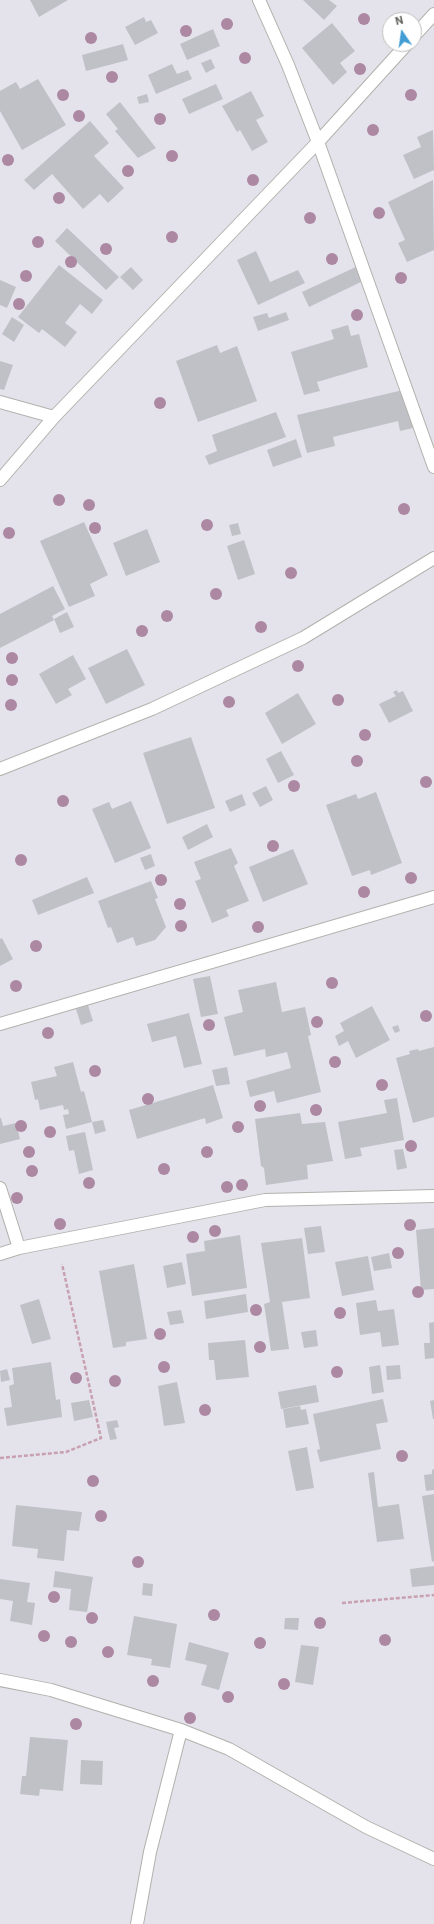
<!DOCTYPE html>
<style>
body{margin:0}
#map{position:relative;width:434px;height:1924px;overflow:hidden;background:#e4e3ec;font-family:Roboto,sans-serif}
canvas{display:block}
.north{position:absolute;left:382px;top:12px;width:40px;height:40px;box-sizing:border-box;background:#fff;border:1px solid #c0c0bd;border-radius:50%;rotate:347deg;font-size:11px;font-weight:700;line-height:16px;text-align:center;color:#62615b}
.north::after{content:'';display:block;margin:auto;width:14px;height:18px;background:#419dd4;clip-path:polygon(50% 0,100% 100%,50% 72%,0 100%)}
</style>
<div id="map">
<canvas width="434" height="1924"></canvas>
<div class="north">N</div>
</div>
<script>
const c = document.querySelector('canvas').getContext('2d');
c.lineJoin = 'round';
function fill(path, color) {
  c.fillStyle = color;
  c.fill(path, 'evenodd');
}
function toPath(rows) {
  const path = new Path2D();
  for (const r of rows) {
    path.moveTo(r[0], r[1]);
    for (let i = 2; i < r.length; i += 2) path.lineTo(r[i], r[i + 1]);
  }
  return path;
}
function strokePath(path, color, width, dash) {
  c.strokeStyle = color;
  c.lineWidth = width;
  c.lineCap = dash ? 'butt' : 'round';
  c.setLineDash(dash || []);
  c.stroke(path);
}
fill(toPath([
 [30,0,68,0,39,17],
 [303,0,329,0,337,6,324,20],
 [144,17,146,22,151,20,158,33,135,45,125,27],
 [332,23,355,51,340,63,347,72,333,85,302,48],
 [213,29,220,46,187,60,180,44],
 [123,44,128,60,86,71,82,55],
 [211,59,215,68,206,73,201,63],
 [172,64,177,74,188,70,192,79,156,94,148,75],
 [38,79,66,125,22,150,0,111,0,91,16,82,20,89],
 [216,84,223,99,189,114,182,99],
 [251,91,264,116,256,120,268,142,252,151,240,130,237,132,222,106],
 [147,94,149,102,139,104,137,97],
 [120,102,156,148,138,158,115,131,118,129,106,114],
 [90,121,109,143,94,156,124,188,108,203,100,194,83,209,52,174,34,190,24,180],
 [433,130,434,170,414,179,403,155,421,147,417,137],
 [433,180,434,250,407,262,398,243,405,240,388,202],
 [67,228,119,277,106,290,55,241],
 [256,251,270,282,298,270,305,283,258,305,237,260],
 [59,265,103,300,92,314,80,304,65,323,77,332,65,347,42,329,39,333,18,317],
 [358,266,365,280,309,307,302,292],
 [131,267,143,280,133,290,120,277],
 [0,280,16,287,7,308,0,305],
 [286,312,289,320,258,331,253,317,267,313,269,318],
 [12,317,24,325,14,342,2,334],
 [348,325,351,336,359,334,368,367,317,382,320,391,304,395,291,352,334,339,331,330],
 [217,345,220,353,237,346,257,401,198,422,176,361],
 [0,361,13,365,4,390,0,389],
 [403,390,413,428,400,431,398,421,333,437,335,446,307,453,297,415],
 [276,412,286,437,209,465,205,456,217,451,212,435],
 [296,439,302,457,273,467,267,450],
 [84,522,108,575,90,584,95,596,69,607,40,541],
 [238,523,241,534,232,536,229,525],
 [147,529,160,562,126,576,113,543],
 [244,540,255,574,238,580,227,546],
 [53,586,65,609,52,616,54,620,0,648,0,614],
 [67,612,74,627,60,633,54,619],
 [127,649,145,685,106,704,88,668],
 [73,655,86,679,68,689,72,695,56,704,39,674],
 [397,690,398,693,403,691,413,711,389,723,379,704,396,696,393,692],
 [298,693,316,724,282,744,265,713],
 [191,737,215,808,167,824,143,753],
 [281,751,294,775,278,783,266,759],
 [266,786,273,800,260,807,252,793],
 [376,792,402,863,371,875,370,870,352,876,326,805,356,794,358,799],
 [242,794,246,805,230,812,225,801],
 [131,801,151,848,115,863,92,809,109,802,112,809],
 [207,824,213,837,188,850,182,837],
 [231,848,238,863,234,866,249,901,226,910,229,916,212,923,195,881,201,879,194,862],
 [293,849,308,884,263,902,249,867],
 [151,854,155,866,145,870,140,858],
 [87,877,94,893,38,915,32,900],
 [151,881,158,898,155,899,166,927,155,940,136,946,133,937,117,943,111,927,108,928,98,901],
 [2,938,13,959,0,966,0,939],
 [210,976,218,1014,201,1017,193,979],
 [276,982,282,1012,305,1007,311,1035,308,1036,321,1092,277,1103,274,1091,250,1097,246,1081,291,1068,287,1052,266,1057,265,1049,234,1056,224,1017,243,1012,238,990],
 [88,1005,93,1021,81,1025,76,1009],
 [372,1006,390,1040,356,1058,348,1041,339,1046,335,1036,344,1031,340,1023],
 [189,1013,202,1064,184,1068,176,1036,152,1042,147,1024],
 [398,1025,400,1031,395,1033,392,1027],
 [434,1047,434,1117,413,1123,396,1058,410,1054,409,1051,418,1049,419,1051],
 [73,1062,81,1092,84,1091,92,1122,103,1120,106,1131,95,1134,92,1122,66,1129,63,1115,69,1114,68,1109,64,1110,63,1105,40,1110,38,1099,35,1100,31,1082,57,1076,54,1067],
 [227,1067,230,1084,216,1086,212,1070],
 [213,1085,223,1118,206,1124,205,1118,137,1139,129,1110],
 [397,1098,404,1140,360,1148,362,1156,345,1159,338,1122,387,1113,384,1100],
 [300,1113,302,1124,325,1122,333,1161,307,1165,308,1179,266,1185,264,1168,261,1166,255,1119],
 [0,1118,1,1118,3,1126,16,1123,20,1139,0,1144],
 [85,1132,93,1170,79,1174,74,1150,69,1151,66,1136],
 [403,1149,407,1168,397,1170,394,1150],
 [321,1226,325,1252,308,1254,304,1228],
 [434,1228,434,1289,421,1290,416,1230],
 [240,1235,247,1288,192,1296,186,1254,205,1251,204,1241],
 [302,1238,310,1298,282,1302,289,1349,271,1351,264,1304,270,1302,261,1243],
 [389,1253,392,1268,374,1271,371,1257],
 [368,1256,374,1290,342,1296,335,1262],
 [182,1262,186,1284,167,1288,163,1266],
 [134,1264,147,1339,126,1342,126,1346,113,1348,99,1271],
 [246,1294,248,1312,206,1319,204,1301],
 [39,1299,51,1339,32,1344,20,1305],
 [376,1300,378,1311,394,1309,399,1345,382,1347,380,1332,360,1335,356,1303],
 [181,1310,184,1323,170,1325,167,1312],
 [434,1322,434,1358,425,1359,424,1343,430,1343,429,1323],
 [316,1330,318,1346,304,1348,301,1332],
 [245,1340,249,1377,216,1380,214,1360,209,1360,208,1343],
 [51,1362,56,1400,60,1399,62,1417,7,1426,4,1408,12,1407,9,1386,14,1384,12,1368],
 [380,1365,384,1392,372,1394,369,1367],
 [400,1365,401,1379,387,1380,386,1366],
 [7,1369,10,1380,1,1382,0,1371],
 [177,1382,185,1423,164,1426,158,1386],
 [316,1385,319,1402,281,1409,278,1392],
 [383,1399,388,1422,376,1424,381,1449,320,1462,317,1450,320,1449,313,1414],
 [89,1400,93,1417,74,1421,71,1403],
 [434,1400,434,1419,433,1419,430,1401],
 [300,1406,301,1410,306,1409,309,1424,286,1428,283,1409],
 [117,1420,119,1427,114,1428,117,1439,110,1440,106,1422],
 [307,1447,314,1488,296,1491,288,1451],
 [434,1469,434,1490,426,1491,424,1475,432,1474,432,1470],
 [374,1472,378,1507,399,1504,404,1539,377,1542,368,1473],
 [434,1494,434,1561,432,1562,422,1496],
 [16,1505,82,1512,79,1531,67,1530,64,1561,37,1558,38,1549,12,1546],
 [434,1566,434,1585,412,1587,410,1569],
 [55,1571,93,1577,87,1612,69,1610,71,1589,53,1587],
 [0,1579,30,1583,27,1602,35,1603,32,1625,10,1621,13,1601,0,1599],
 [143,1583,153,1584,152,1596,142,1595],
 [134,1616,177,1624,170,1668,151,1665,152,1659,127,1655],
 [285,1618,299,1618,298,1630,284,1629],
 [189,1642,229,1653,219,1690,201,1685,207,1665,185,1660],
 [301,1645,319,1647,313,1685,295,1682],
 [30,1737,68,1740,63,1791,40,1789,39,1796,20,1794,22,1776,26,1776],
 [81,1760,103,1761,102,1785,80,1784]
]), '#c0c0c7');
const street = toPath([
 [259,0,288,65,318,142,434,467],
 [414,36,434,14],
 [0,402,54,417],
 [0,480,54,417,318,142,407,44],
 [0,769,152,709,303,638,434,558],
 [0,1024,434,897],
 [0,1188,19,1248],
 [0,1254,19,1248,265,1200,434,1196],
 [0,1680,51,1690,181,1730,229,1749,366,1827,434,1859],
 [137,1924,150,1852,181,1730]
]);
strokePath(street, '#b2b1ac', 14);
strokePath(toPath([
 [0,1458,66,1452,101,1438,62,1264],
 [342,1603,434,1595]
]), '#c8a1b1', 2.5, [4, 2]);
strokePath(street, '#fff', 12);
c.fillStyle = '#ac88a3';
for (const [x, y] of [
 [364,19],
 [227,24],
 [186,31],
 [91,38],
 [245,58],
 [360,69],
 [112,77],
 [63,95],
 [411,95],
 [79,116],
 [160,119],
 [373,130],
 [172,156],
 [8,160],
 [128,171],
 [253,180],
 [59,198],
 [379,213],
 [310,218],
 [172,237],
 [38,242],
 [106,249],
 [332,259],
 [71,262],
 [26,276],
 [401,278],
 [19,304],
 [357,315],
 [160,403],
 [59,500],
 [89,505],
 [404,509],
 [207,525],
 [95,528],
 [9,533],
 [291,573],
 [216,594],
 [167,616],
 [261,627],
 [142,631],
 [12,658],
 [298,666],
 [12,680],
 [338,700],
 [229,702],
 [11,705],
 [365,735],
 [357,761],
 [426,782],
 [294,786],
 [63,801],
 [273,846],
 [21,860],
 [411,878],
 [161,880],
 [364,892],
 [180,904],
 [181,926],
 [258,927],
 [36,946],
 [332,983],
 [16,986],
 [426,1016],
 [317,1022],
 [209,1025],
 [48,1033],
 [335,1062],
 [95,1071],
 [382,1085],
 [148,1099],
 [260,1106],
 [316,1110],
 [21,1126],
 [238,1127],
 [50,1132],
 [411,1146],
 [29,1152],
 [207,1152],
 [164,1169],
 [32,1171],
 [89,1183],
 [242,1185],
 [227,1187],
 [17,1198],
 [60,1224],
 [410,1225],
 [215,1231],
 [193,1237],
 [398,1253],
 [418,1292],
 [256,1310],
 [340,1313],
 [160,1334],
 [260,1347],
 [164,1367],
 [337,1372],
 [76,1378],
 [115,1381],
 [205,1410],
 [402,1456],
 [93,1481],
 [101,1516],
 [138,1562],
 [54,1597],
 [214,1615],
 [92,1618],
 [320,1623],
 [44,1636],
 [385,1640],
 [71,1642],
 [260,1643],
 [108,1652],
 [153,1681],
 [284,1684],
 [228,1697],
 [190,1718],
 [76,1724]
]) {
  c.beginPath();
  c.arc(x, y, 6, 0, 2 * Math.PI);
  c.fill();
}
</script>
